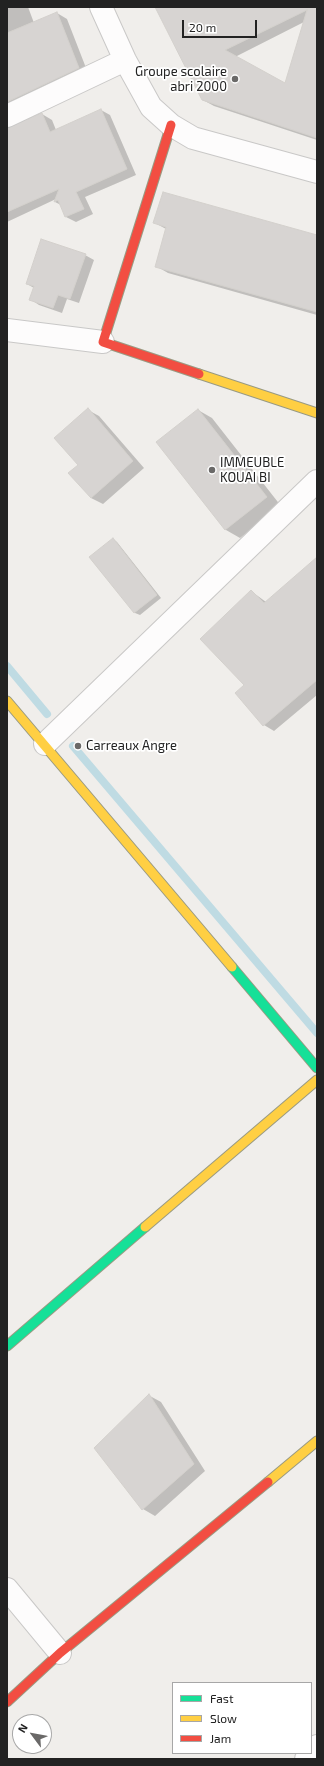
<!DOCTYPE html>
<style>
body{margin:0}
#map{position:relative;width:324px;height:1766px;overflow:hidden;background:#f0eeeb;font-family:"Exo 2",sans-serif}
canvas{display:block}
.frame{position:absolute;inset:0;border:8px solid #222;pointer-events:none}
.legend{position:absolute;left:172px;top:1682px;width:140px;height:72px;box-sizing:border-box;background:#fff;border:1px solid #a7a7a7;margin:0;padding:5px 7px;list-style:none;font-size:12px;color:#222}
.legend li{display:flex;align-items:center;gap:8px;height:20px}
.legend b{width:20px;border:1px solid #a7a7a7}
.north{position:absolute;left:12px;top:1714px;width:40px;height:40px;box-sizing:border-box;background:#fff;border:1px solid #a7a7a7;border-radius:50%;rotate:302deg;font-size:11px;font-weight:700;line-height:16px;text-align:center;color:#222}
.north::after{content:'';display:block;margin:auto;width:14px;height:18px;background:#6a6968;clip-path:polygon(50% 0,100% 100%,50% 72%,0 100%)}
.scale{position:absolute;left:182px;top:20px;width:75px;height:18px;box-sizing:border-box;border:2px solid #222;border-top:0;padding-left:5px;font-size:12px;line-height:14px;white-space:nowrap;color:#222;-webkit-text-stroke:3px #fff;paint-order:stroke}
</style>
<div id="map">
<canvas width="324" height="1766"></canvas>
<div class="frame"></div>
<ul class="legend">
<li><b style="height:5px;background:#16e098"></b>Fast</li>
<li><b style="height:5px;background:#ffcf43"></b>Slow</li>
<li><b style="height:5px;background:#f24e42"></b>Jam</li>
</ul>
<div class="north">N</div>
<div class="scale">20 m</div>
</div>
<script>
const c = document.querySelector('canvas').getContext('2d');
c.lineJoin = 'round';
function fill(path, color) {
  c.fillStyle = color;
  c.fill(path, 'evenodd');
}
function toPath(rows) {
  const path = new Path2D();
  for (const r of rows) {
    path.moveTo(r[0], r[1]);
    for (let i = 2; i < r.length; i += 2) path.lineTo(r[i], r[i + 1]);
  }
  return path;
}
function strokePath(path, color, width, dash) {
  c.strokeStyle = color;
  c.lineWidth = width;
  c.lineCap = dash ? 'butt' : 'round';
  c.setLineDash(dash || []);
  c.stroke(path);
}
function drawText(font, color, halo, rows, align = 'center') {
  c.font = font + ' "Exo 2",sans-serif';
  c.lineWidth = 3.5;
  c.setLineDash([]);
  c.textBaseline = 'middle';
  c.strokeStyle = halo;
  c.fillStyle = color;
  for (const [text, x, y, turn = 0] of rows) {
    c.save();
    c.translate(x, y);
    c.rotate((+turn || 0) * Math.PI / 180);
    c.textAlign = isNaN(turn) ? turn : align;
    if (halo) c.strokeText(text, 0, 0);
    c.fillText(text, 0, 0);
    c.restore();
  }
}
fill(toPath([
 [7,7,28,7,34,23,57,13,67,19,88,73,7,113],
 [165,7,317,7,317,140,214,106,203,100],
 [304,22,286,85,235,57],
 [101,110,110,115,136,175,85,197,93,214,76,222,66,217,61,205,55,202,56,199,7,222,7,129,42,114,52,120,56,130],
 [155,223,317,236,317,315,168,273,156,266,166,229],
 [85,255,94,260,79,303,67,299,62,313,39,305,30,299,34,288,27,284],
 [88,410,99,416,144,468,103,504,91,498,79,465],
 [198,410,212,418,281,506,240,538,226,530,158,443],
 [113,539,117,542,161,598,140,615,135,613,90,558],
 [317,558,317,695,274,731,264,725,245,686,251,591,266,602],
 [150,1396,161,1402,205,1471,155,1516,143,1509,95,1448]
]), '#0003');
strokePath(toPath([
 [7,666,47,714],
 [73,746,317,1033]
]), '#bfdbe3', 8);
const building = toPath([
 [155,7,317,7,317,138,202,100,155,7],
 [307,10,285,83,225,50,307,10],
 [57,12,79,68,7,102,7,33,57,12],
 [101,109,127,169,76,192,84,209,65,217,58,200,54,202,59,189,7,212,7,128,42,113,50,132,101,109],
 [163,192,317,235,317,312,155,267,166,227,153,223,163,192],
 [41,239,86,254,70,299,58,295,53,308,29,300,34,286,26,284,41,239],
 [88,408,133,461,91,498,68,473,78,465,54,438,88,408],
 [198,409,267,497,225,530,156,442,198,409],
 [113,538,157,595,134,613,89,557,113,538],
 [317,557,317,680,263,726,235,693,244,685,200,639,251,590,264,603,317,557],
 [149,1394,194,1464,142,1510,94,1448,149,1394]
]);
fill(building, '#d7d4d2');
strokePath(building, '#d3d0cc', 1);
const street = toPath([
 [101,7,125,60,151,107,171,125,193,138,317,172],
 [7,116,125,60],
 [7,330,103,342],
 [45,744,317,481],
 [7,1589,60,1653],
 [306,1759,317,1746]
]);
const fast = toPath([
 [232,967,317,1068],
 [7,1346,145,1227]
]);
const slow = toPath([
 [199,374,317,413],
 [7,701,232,967],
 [145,1227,317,1080],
 [268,1482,317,1441]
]);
const jam = toPath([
 [171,125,103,342,199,374],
 [7,1702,60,1653,268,1482]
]);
strokePath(street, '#c9c8c7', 24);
strokePath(fast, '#999a82', 11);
strokePath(slow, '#999a82', 11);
strokePath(jam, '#999a82', 11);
strokePath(street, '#fdfcfc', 22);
strokePath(fast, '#16e098', 9);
strokePath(slow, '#ffcf43', 9);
strokePath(jam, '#f24e42', 9);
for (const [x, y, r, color] of [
 [235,79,4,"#6a6968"],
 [212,470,4,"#6a6968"],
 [78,746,4,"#6a6968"]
]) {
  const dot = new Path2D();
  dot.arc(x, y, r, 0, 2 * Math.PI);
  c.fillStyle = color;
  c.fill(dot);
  strokePath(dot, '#fff', 1.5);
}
drawText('13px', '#222', '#fff', [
 ["Groupe scolaire",227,72,"right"],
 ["abri 2000",227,87,"right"],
 ["IMMEUBLE",220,463],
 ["KOUAI BI",220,478],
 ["Carreaux Angre",86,746]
], 'left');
</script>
